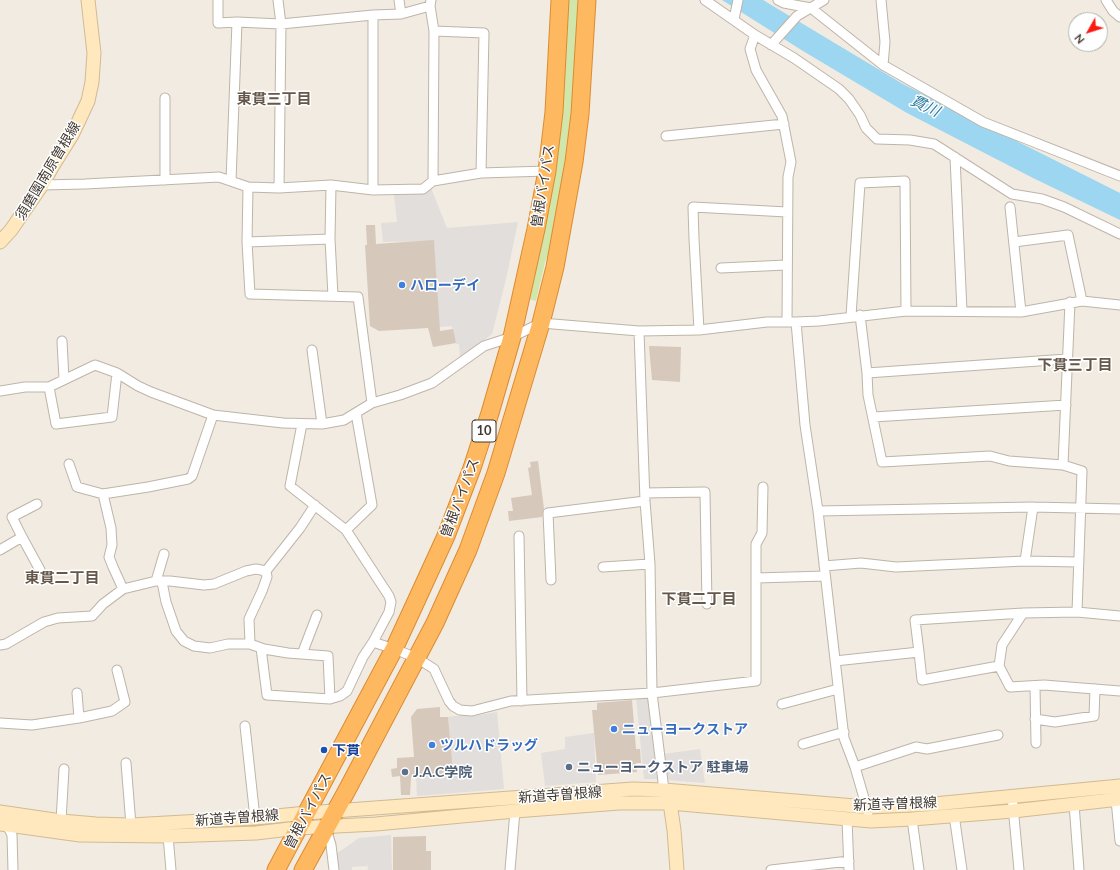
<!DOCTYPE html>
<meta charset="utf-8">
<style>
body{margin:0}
#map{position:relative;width:1120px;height:870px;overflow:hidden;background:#f1ebe2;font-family:Lato,sans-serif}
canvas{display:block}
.north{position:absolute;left:1068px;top:12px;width:40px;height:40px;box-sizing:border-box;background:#fff;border:1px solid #b3b1ad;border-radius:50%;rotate:231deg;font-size:11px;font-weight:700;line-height:16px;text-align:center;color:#423b33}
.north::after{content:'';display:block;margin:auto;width:14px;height:18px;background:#fb1a0f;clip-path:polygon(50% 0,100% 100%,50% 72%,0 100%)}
</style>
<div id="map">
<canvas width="1120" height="870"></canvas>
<div class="north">N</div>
</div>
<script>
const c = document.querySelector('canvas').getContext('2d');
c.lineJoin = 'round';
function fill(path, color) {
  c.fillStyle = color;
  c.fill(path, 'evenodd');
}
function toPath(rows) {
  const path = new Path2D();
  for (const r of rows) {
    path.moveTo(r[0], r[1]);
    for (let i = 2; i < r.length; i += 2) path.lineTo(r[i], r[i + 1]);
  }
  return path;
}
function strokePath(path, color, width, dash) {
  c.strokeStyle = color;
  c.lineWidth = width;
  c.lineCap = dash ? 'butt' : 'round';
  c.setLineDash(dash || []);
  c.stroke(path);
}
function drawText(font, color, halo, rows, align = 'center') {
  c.font = font + ' Lato,"Noto Sans JP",sans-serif';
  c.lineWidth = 3;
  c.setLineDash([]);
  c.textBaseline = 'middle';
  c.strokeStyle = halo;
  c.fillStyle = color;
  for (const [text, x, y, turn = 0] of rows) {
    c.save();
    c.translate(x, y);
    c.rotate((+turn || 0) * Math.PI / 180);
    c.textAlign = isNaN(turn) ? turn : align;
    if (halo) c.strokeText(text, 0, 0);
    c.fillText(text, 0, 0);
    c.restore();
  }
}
fill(toPath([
 [567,0,579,0,578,37,569,143,553,244,545,262,536,301,528,299]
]), '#d1e6aa');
fill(toPath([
 [431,188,447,228,518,222,506,279,492,334,460,359,459,344,456,344,452,326,439,327,434,241,383,242,381,223,397,222,394,195,422,193],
 [636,697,644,697,648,700,657,779,644,779],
 [497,712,504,789,417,796,416,776,452,773,448,717,463,715,474,716],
 [594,733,596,782,545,786,541,753,565,749,565,737],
 [700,749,705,783,667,780,664,754],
 [391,835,392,870,368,870,367,862,367,866,352,867,352,870,337,870,336,854,359,838]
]), '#e1dedb');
fill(toPath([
 [722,0,763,0,903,84,1120,193,1120,220,1033,178,907,113,803,51]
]), '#9cd6f0');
fill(toPath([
 [366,225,375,225,376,244,434,240,440,331,453,329,456,343,433,347,428,328,379,331,370,326,365,245,367,245],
 [649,346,681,347,680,382,652,380],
 [538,461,544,509,542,517,509,521,508,511,513,511,511,498,532,495,528,468,531,467,530,462],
 [632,700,636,749,640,749,641,763,636,763,637,772,598,775,592,710,597,710,597,703],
 [440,707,440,717,448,717,453,773,411,777,410,795,401,795,400,776,392,777,391,769,397,768,397,758,414,757,411,717,417,709],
 [426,836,426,851,431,851,431,870,393,870,393,837]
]), '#d6c8ba');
const street = toPath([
 [218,0,218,23,237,22,281,24,373,15,401,14,430,6],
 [278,0,281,24,279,188],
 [399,0,401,14],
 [431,0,430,6,434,31,484,33,481,173],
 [705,0,755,35],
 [778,0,784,3,811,8,883,65,983,122,1120,176],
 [881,0,885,42,883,65],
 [1106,0,1113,11,1120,17],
 [373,15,373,190],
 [734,19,738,0],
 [771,45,797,16,824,0],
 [666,136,784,124],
 [955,157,962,311],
 [165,180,165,98],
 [231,181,237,22],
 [433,181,434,31],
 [42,185,85,184,219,177,248,187,279,188,331,185,373,190,423,189,433,181,481,173,547,171],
 [331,185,330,239,333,296],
 [248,187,247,242,250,294,358,297,372,403],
 [1010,207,1021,312],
 [247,242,330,239],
 [1014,242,1068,235,1082,301],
 [721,268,786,265],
 [860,315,867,373,868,395,882,462,990,456,1009,461,1063,465,1082,471,1077,612],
 [851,316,860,183,905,181,906,311],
 [787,322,788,177,791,162,782,116,756,70,750,49,755,35,794,58,839,89,849,99,860,115,866,128,877,139,910,140,934,144,1012,194,1042,199,1064,207,1120,234],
 [796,322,805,425,818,511,844,738,855,767,868,812],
 [699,330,694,239,693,207,787,212],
 [639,331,645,501,650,564,652,693,664,790,666,794],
 [62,341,64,379],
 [312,350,322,424],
 [867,373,1067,359],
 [49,387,56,424,112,417,117,373],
 [0,391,25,387,49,387,95,365,117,373,138,386,151,392,213,415,283,423,322,424,344,420,372,403,400,395,432,383,484,346,512,337,541,323,639,331,699,330,767,322,796,322,819,321,906,311,1021,312,1082,301,1120,305],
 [873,417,1066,405],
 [302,424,290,486,346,530,389,596,391,602,389,612,373,642,394,649,417,658,434,669,449,701,453,706,460,710,472,711,511,701,652,693,756,681,756,578,825,576],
 [69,464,77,487,103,494,148,487,188,479,192,476,213,415],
 [1063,465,1070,302],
 [645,493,705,492,707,604],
 [103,494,111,528,112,545,109,557,113,567,123,589],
 [818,511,1033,507,1120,509],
 [346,530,372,505,356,413],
 [519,536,522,701],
 [22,537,12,517,37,504],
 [0,550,22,537,40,570],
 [1025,561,1033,507],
 [824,566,861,563,896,567,1025,561,1079,562],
 [603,567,650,564],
 [756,578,756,544,762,533,763,487],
 [551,580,548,513,645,501],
 [156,581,164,554],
 [162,582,166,602,176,631,184,641,194,646,210,648,228,644,250,644,264,649,288,653,328,656,330,699,340,696,347,691,363,657,373,642],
 [250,644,249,619,262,591,267,577,266,571],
 [0,645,6,644,44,622,58,618,92,616,103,604,123,589,156,581,170,581,204,585,214,584,246,571,256,569,266,571,300,528,315,505],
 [261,648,267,695,330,699],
 [919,652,922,680,999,666,1002,645,1023,613],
 [302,654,317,615],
 [835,661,919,652,915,620,1023,613,1077,612,1120,616],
 [999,666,1010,687,1044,685,1120,691],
 [1035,686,1036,743],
 [77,693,79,718],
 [782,704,838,689],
 [1035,719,1055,722,1094,716,1095,689],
 [0,723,32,725,79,718,112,711,125,702,117,670],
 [245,726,255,818],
 [803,744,844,732],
 [126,763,131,825],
 [855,767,916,747,927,749,998,735],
 [1012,796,1019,870],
 [1116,800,1120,841],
 [1074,804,1079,870],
 [954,815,962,870],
 [847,819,849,870],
 [912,819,919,870],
 [5,821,12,835,13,870],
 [61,821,64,769],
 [326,829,331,845,334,870],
 [168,836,171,870],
 [510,870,515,811],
 [771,870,849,861]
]);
const secondary = toPath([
 [0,242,11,230,42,185,52,167,72,135,88,101,92,82,94,53,88,0],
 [670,803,674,830,677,870],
 [0,812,61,821,96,824,131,825,255,818,307,813,633,789,664,790,867,807,934,804,1120,786],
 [0,824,80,835,168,836,256,833,298,828,376,824,515,811,619,803,670,803,871,821,912,819,1013,811,1120,799]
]);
const highway = toPath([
 [276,870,394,649,413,608,446,536,472,468,490,413,512,337,536,229,547,171,554,112,560,0],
 [303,870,346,792,435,623,468,550,496,473,541,323,555,267,574,162,580,114,587,0]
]);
strokePath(street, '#bfb4a8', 11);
strokePath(secondary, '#d2ba91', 15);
strokePath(highway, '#dd8b30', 19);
strokePath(street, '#fff', 9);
strokePath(secondary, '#ffe8be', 13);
strokePath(highway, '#feb960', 17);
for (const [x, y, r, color] of [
 [402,285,4,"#3f7fe0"],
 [614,729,4,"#3f7fe0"],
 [432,745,4,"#3f7fe0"],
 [324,750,4,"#1a4fb4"],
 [569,767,4,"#5c6f8a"],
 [405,772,4,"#5c6f8a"]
]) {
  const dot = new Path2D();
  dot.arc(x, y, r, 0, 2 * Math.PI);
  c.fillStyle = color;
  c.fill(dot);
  strokePath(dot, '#fff', 1.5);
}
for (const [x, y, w] of [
 [484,431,24]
]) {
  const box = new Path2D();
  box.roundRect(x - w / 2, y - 11, w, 22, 3);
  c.fillStyle = '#fff';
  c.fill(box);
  strokePath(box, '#423b33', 1);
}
drawText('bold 13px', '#423b33', null, [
 ["10",484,431]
]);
drawText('14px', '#423b33', '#fff', [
 ["須磨園南原曽根線",48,171,-59],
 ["曽根バイパス",543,186,-81],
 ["曽根バイパス",460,498,-69],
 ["新道寺曽根線",560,795,-4],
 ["新道寺曽根線",895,804,-2],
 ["曽根バイパス",308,811,-62],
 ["新道寺曽根線",237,818,-4]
]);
drawText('bold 14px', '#366cbe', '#fff', [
 ["ハローデイ",410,285],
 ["ニューヨークストア",622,729],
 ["ツルハドラッグ",440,745]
], 'left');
drawText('bold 14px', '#164399', '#fff', [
 ["下貫",332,750]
], 'left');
drawText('bold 14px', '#4e5e75', '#fff', [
 ["ニューヨークストア 駐車場",577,767],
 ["J.A.C学院",413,772]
], 'left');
drawText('bold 15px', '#65574a', '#fff', [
 ["東貫三丁目",274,99],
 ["下貫三丁目",1075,365],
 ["東貫二丁目",62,578],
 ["下貫二丁目",699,599]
]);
drawText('italic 15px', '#2a799d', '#fff', [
 ["貫川",925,106,26]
]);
</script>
